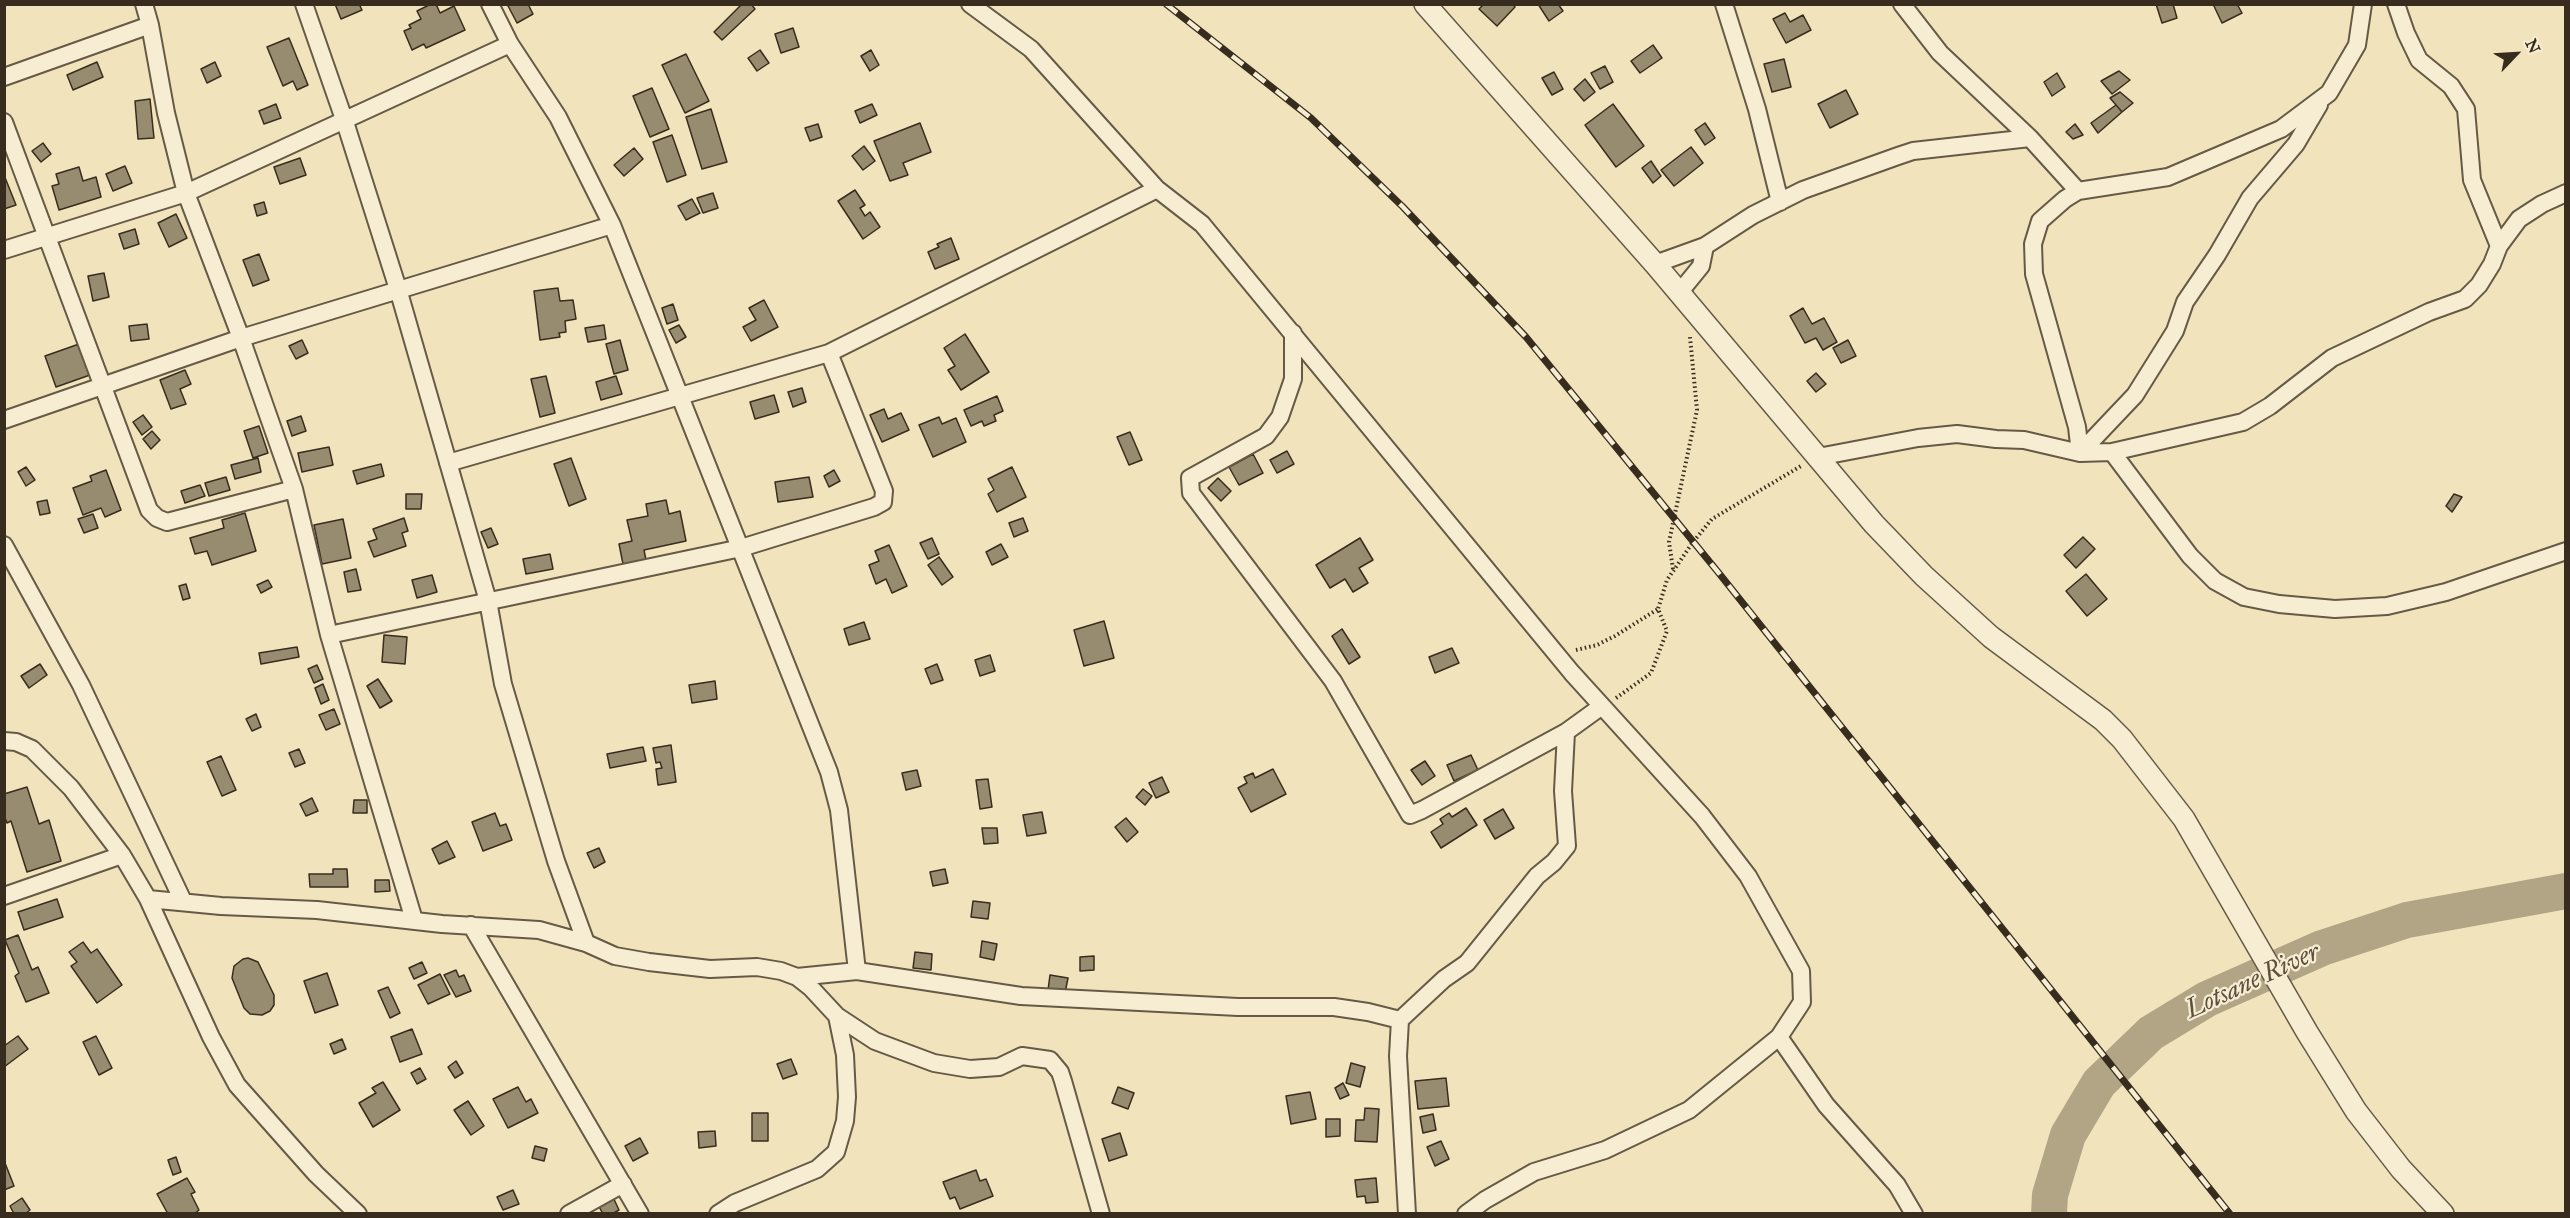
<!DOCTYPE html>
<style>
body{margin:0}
#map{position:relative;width:2570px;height:1218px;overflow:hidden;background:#f1e4bc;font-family:"IM FELL Great Primer",serif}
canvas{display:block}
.frame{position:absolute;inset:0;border:6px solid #382c1e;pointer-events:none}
.north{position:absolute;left:2486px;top:24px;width:60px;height:60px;-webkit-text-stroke:4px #f6edd3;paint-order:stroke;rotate:65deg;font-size:16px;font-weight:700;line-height:24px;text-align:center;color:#382c1e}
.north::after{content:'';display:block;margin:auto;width:21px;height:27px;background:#382c1e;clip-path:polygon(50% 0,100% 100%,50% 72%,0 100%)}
</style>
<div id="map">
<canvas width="2570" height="1218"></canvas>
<div class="frame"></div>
<div class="north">N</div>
</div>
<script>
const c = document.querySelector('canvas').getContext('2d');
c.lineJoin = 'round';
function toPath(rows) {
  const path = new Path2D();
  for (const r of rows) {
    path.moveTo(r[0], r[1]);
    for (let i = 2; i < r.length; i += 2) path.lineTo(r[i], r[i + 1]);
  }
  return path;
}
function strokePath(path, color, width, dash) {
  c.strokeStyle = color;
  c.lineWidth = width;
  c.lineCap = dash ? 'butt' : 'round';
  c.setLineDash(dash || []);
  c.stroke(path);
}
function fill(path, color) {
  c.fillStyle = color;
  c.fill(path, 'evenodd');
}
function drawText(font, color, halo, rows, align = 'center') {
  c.font = font + ' "IM FELL Great Primer",serif';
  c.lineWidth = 4.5;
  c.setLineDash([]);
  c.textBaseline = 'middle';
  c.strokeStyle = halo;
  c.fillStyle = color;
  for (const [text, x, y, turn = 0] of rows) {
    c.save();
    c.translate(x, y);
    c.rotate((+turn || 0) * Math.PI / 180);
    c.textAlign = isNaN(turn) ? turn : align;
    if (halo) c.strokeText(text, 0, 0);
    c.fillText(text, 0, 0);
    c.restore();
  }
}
strokePath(toPath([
 [2049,1214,2050,1195,2068,1135,2099,1083,2151,1033,2207,999,2322,948,2407,920,2566,891]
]), '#b2a586', 36);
const building = toPath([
 [335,4,359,4,362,10,341,19,335,4],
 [431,4,436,4,440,13,454,6,465,30,426,48,424,44,412,50,404,31,411,28,409,25,421,19,417,11,431,4],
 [507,4,528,4,533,14,517,23,507,4],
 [742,4,751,4,755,9,722,40,714,32,742,4],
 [1484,4,1513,4,1515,7,1497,26,1479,9,1484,4],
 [1538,4,1558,4,1563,11,1549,21,1538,4],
 [2156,4,2173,4,2177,18,2162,23,2156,4],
 [2213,4,2237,4,2242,13,2222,23,2213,4],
 [1785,13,1790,22,1803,15,1811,30,1786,43,1773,19,1785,13],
 [793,28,799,47,781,53,775,34,793,28],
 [289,38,308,85,297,90,293,81,283,86,267,47,289,38],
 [1653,45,1662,58,1640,73,1631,61,1653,45],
 [760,50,769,63,757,71,748,58,760,50],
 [871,50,879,65,870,71,861,56,871,50],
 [686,54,709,101,685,113,662,65,686,54],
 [1784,59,1791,87,1772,92,1764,64,1784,59],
 [97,62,103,77,73,90,67,75,97,62],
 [215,62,221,76,207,83,201,69,215,62],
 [1605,66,1613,82,1600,89,1591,73,1605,66],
 [2119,71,2130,80,2112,94,2101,81,2119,71],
 [1554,72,1563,89,1552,95,1542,78,1554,72],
 [2057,73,2065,87,2052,96,2044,82,2057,73],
 [1585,79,1595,92,1584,101,1574,89,1585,79],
 [652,88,669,129,650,137,633,96,652,88],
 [1846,90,1858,114,1830,128,1818,104,1846,90],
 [2120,92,2133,103,2122,112,2110,98,2120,92],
 [150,99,154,138,138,139,135,101,150,99],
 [276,104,281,118,264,124,259,111,276,104],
 [872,104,877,115,860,123,855,111,872,104],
 [1613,104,1644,146,1616,167,1585,125,1613,104],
 [2116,105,2122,112,2098,133,2091,123,2116,105],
 [711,109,727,162,702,169,686,117,711,109],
 [920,123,931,152,903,163,908,175,890,181,874,141,920,123],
 [1705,123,1715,138,1705,145,1695,130,1705,123],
 [818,124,822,137,810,141,805,128,818,124],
 [2075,124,2083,135,2073,139,2066,132,2075,124],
 [672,135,686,175,667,182,653,142,672,135],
 [43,143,51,154,41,162,32,151,43,143],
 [864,146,875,161,863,170,852,156,864,146],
 [1691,147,1703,163,1674,186,1661,170,1691,147],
 [634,148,643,159,624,176,614,165,634,148],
 [300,158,306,175,280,184,274,167,300,158],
 [1651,161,1661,176,1653,183,1642,168,1651,161],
 [125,166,132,183,113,191,106,174,125,166],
 [79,167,83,181,96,177,101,197,59,210,52,186,59,184,56,174,79,167],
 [4,175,16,205,4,209,4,175],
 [855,190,865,205,860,208,865,216,870,212,880,227,863,239,838,201,855,190],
 [713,193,718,208,703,213,697,198,713,193],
 [692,199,700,213,686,220,678,206,692,199],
 [264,202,267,213,257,216,254,205,264,202],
 [176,214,187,238,169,247,158,223,176,214],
 [135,229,139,244,124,249,119,234,135,229],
 [951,238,959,259,935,269,928,252,939,247,937,244,951,238],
 [259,254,269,280,253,286,243,260,259,254],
 [104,273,109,297,93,301,88,276,104,273],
 [558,288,560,301,573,300,576,319,565,321,566,332,559,333,560,337,540,340,534,291,558,288],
 [764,300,778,327,751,341,743,327,756,320,749,308,764,300],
 [673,304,678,320,667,324,662,308,673,304],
 [1803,308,1812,324,1824,318,1837,342,1823,350,1816,338,1805,343,1790,316,1803,308],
 [147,324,149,339,131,341,129,326,147,324],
 [604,325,606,339,588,342,585,328,604,325],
 [679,325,686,337,676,343,669,330,679,325],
 [965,334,989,372,961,390,948,370,955,366,944,348,965,334],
 [302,340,308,353,296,359,289,346,302,340],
 [620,340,628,370,614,374,606,344,620,340],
 [1848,340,1856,356,1841,363,1833,348,1848,340],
 [79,344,90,375,56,387,45,356,79,344],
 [185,370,191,384,180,389,186,404,171,409,160,380,185,370],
 [1816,373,1826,384,1816,392,1807,381,1816,373],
 [546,376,555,413,540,417,531,379,546,376],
 [616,376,622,394,601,400,596,382,616,376],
 [802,388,806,402,793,407,788,392,802,388],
 [774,395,779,412,755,419,750,402,774,395],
 [997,396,1003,411,994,415,996,421,984,426,982,421,971,426,964,410,997,396],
 [884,409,888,419,901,413,909,430,882,442,870,415,884,409],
 [143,415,152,427,142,435,133,422,143,415],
 [301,416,306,431,292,436,287,421,301,416],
 [939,417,942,424,956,418,966,442,933,457,919,425,939,417],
 [259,426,268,453,253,458,244,431,259,426],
 [152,431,160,440,151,449,143,439,152,431],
 [1130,432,1142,460,1129,465,1117,437,1130,432],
 [329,447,333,465,302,472,298,453,329,447],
 [1287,451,1294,464,1277,473,1270,460,1287,451],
 [1253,454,1263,473,1239,485,1229,467,1253,454],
 [258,458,261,472,235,479,231,465,258,458],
 [571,458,586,499,569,506,554,464,571,458],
 [381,464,384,476,357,484,353,471,381,464],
 [26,467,35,480,26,486,18,472,26,467],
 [1012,467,1026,497,997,512,988,494,994,490,988,479,1012,467],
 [106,470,121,510,105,517,101,508,83,515,73,488,92,481,90,476,106,470],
 [834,470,840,481,829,487,824,476,834,470],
 [226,477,230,490,209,496,205,483,226,477],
 [809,477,813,497,778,502,775,482,809,477],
 [1218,478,1231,491,1221,501,1208,488,1218,478],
 [200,485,205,496,185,503,181,491,200,485],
 [406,494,422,494,421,509,406,509,406,494],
 [2454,494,2462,497,2452,512,2446,506,2454,494],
 [47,500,50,513,40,515,37,502,47,500],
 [666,500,669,514,680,511,686,541,644,550,646,560,623,564,619,544,632,541,627,520,648,516,646,504,666,500],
 [245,513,256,551,212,565,207,551,195,554,190,538,224,528,222,520,245,513],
 [93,514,98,528,84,533,78,519,93,514],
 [404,518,408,531,402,533,406,546,374,557,368,542,377,539,373,529,404,518],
 [1023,518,1028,531,1014,537,1009,523,1023,518],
 [343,519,351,558,322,564,314,525,343,519],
 [491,528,498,544,488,548,481,532,491,528],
 [2083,537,2095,549,2076,568,2064,555,2083,537],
 [932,538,939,554,928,559,920,543,932,538],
 [1360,538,1373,560,1359,568,1368,583,1353,592,1345,579,1330,588,1316,565,1360,538],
 [1001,544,1008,557,992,565,986,552,1001,544],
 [889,545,907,586,892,593,886,579,876,584,869,565,879,561,875,551,889,545],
 [550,554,553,569,526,574,523,559,550,554],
 [939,557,953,577,942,585,928,565,939,557],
 [356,569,361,590,348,592,344,572,356,569],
 [2086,574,2107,599,2087,616,2066,591,2086,574],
 [432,575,437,592,417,598,412,580,432,575],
 [268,580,272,587,261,593,257,585,268,580],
 [186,584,190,598,183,600,179,586,186,584],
 [1104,621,1114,658,1084,666,1074,630,1104,621],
 [864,622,870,639,849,645,844,629,864,622],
 [1342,629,1360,657,1349,664,1332,636,1342,629],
 [384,635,407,637,405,664,382,662,384,635],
 [297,647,299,657,261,664,259,653,297,647],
 [1452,648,1459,663,1435,673,1429,657,1452,648],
 [990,655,995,671,980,676,975,660,990,655],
 [40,664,47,675,29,688,21,676,40,664],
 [937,664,943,680,931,684,925,669,937,664],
 [317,665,323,679,314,683,308,669,317,665],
 [378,679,392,701,380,708,367,686,378,679],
 [715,681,717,699,692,703,689,685,715,681],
 [323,684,329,700,321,704,315,688,323,684],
 [334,709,340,724,326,730,319,715,334,709],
 [256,714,261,727,252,731,246,719,256,714],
 [671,745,676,782,658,785,656,769,662,768,660,762,656,763,653,748,671,745],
 [643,747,646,761,610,768,607,754,643,747],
 [299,749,305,763,295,767,289,753,299,749],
 [1471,755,1478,770,1454,781,1447,765,1471,755],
 [221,756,236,790,222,796,207,762,221,756],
 [1425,761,1435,776,1422,785,1411,770,1425,761],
 [1273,769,1286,794,1251,812,1238,788,1247,783,1244,777,1253,773,1255,778,1273,769],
 [917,770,921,786,906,790,902,773,917,770],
 [1162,777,1169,792,1156,798,1149,783,1162,777],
 [988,779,992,807,980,809,976,780,988,779],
 [27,787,39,824,49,820,61,861,27,872,11,821,7,823,4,815,4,794,27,787],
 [1143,789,1152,796,1145,805,1136,797,1143,789],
 [312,798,318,811,306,816,300,804,312,798],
 [354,800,367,800,367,813,353,813,354,800],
 [1466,808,1477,825,1441,848,1431,832,1443,824,1440,819,1449,813,1452,817,1466,808],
 [1503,809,1514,828,1495,839,1484,820,1503,809],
 [1042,812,1046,833,1027,836,1023,815,1042,812],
 [495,813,500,826,506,824,512,840,483,851,472,822,495,813],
 [1126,818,1138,832,1127,842,1115,827,1126,818],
 [982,828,997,828,998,843,984,844,982,828],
 [447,841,455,857,439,864,432,849,447,841],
 [599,848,605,862,594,868,587,853,599,848],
 [333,869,347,869,348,887,310,887,309,874,333,874,333,869],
 [945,869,948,883,933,886,930,872,945,869],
 [375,880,389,880,390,891,375,892,375,880],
 [57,899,63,917,24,930,18,912,57,899],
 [973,901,990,903,988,919,971,917,973,901],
 [18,935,32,970,38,967,49,993,26,1002,15,976,19,973,5,940,18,935],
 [982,941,997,944,994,960,980,957,982,941],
 [83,942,91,953,97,949,122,985,97,1003,71,966,77,962,69,952,83,942],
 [915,952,932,954,931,970,913,968,915,952],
 [1094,956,1094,970,1080,971,1080,957,1094,956],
 [248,958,258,962,274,995,274,1005,270,1011,262,1015,250,1014,244,1008,232,978,234,966,243,959,248,958],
 [422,962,427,973,414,979,409,968,422,962],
 [456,970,459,977,464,975,471,991,456,997,444,975,456,970],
 [327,973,338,1005,315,1013,304,981,327,973],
 [440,974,450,994,428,1004,418,985,440,974],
 [1050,975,1068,978,1065,993,1048,990,1050,975],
 [388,987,400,1013,390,1018,378,991,388,987],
 [412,1029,422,1054,400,1062,391,1037,412,1029],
 [18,1036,28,1049,4,1067,4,1046,18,1036],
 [96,1036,112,1068,99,1075,83,1042,96,1036],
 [342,1039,346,1049,334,1054,330,1044,342,1039],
 [791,1059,797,1074,783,1079,777,1064,791,1059],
 [456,1061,463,1073,455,1078,448,1067,456,1061],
 [1351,1063,1365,1067,1360,1087,1346,1083,1351,1063],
 [420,1068,426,1079,417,1084,411,1073,420,1068],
 [1446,1078,1449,1106,1418,1109,1415,1081,1446,1078],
 [383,1082,400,1110,373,1127,359,1103,376,1093,372,1088,383,1082],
 [1343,1083,1349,1095,1340,1099,1335,1088,1343,1083],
 [518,1087,526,1102,531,1099,538,1113,508,1128,493,1099,518,1087],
 [1118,1087,1134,1093,1128,1109,1112,1103,1118,1087],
 [1310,1092,1316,1119,1291,1124,1286,1096,1310,1092],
 [468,1101,484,1126,471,1135,454,1110,468,1101],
 [1365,1108,1379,1109,1377,1142,1355,1141,1356,1120,1364,1120,1365,1108],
 [752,1113,768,1113,768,1141,752,1141,752,1113],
 [1433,1114,1436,1130,1423,1133,1420,1117,1433,1114],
 [1326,1119,1340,1119,1340,1136,1326,1137,1326,1119],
 [715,1131,716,1146,699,1148,698,1132,715,1131],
 [1120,1133,1127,1155,1109,1161,1102,1139,1120,1133],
 [640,1138,648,1153,633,1161,625,1146,640,1138],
 [1441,1141,1449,1159,1435,1166,1427,1147,1441,1141],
 [535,1146,547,1149,544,1161,532,1158,535,1146],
 [176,1157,181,1172,173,1175,168,1160,176,1157],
 [5,1163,14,1186,4,1190,4,1163,5,1163],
 [976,1170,980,1181,986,1179,993,1196,960,1209,955,1197,950,1199,943,1182,976,1170],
 [187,1178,195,1192,191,1194,199,1210,194,1214,168,1214,157,1194,187,1178],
 [1376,1178,1378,1202,1366,1203,1365,1196,1357,1197,1355,1180,1376,1178],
 [513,1190,519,1204,503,1210,497,1197,513,1190],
 [612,1195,619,1210,612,1214,603,1214,597,1203,612,1195],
 [22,1198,30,1210,25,1214,14,1214,10,1206,22,1198]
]);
fill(building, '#988c70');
strokePath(building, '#382c1e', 1.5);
const minor = toPath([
 [144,4,150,25,166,113,186,193,241,338,294,489,329,635,414,920],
 [304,4,345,122,398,289,488,601,503,684,556,861,586,943],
 [490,4,510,44,558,117,612,225,829,772,839,810,857,971],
 [970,4,1031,49,1157,189,1202,224,1572,673,1702,816,1748,876,1801,971,1802,1002,1779,1037,1689,1110,1605,1150,1534,1172,1485,1200,1466,1214],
 [1724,4,1757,109,1780,202],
 [1902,4,1940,53,2030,138,2078,191],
 [2396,4,2406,33,2419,60,2451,86,2466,109,2472,180,2499,246],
 [4,77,150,25],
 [4,122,149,510,157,518,167,522,294,489],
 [4,250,186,193,510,44],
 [1655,264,1705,246,1753,215,1803,190,1898,156,1913,151,2030,138],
 [1679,293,1701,266,1705,246],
 [1293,333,1293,379,1280,417,1266,436,1190,478,1191,493,1333,681,1410,815,1422,810,1566,732,1602,706],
 [4,420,241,338,612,225],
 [2112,452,2190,556,2215,581,2244,597,2279,604,2335,609,2387,606,2446,592,2566,551],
 [2080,453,2077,427,2034,274,2033,244,2040,221,2065,199,2078,191,2168,177,2281,129,2329,93,2357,45,2363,4],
 [2080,453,2135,395,2175,331,2185,302,2217,255,2250,198,2296,144,2319,105],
 [1818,457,1918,438,1957,434,1996,439,2024,440,2080,453,2112,452,2243,422,2270,406,2332,358,2429,312,2465,299,2479,285,2492,264,2499,246,2519,219,2542,204,2566,193],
 [448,463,829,353,1157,189],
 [4,545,81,685,183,901],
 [329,635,741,548,874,507,883,502,884,491,829,353],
 [4,741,16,742,32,749,71,788,122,855,148,899,211,1037,237,1085,316,1174,358,1214],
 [4,896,122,855],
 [148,899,221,906,317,910,442,924,539,930,586,943,615,956,649,962,710,969,757,967,781,971,797,977,811,988,837,1016,875,1041,934,1063,970,1069,999,1067,1022,1056,1050,1060,1060,1072,1063,1081,1101,1214],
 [471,925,640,1214],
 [797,977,857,971,1021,996,1238,1007,1334,1007,1368,1012,1400,1020],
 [1779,1037,1826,1105,1897,1185,1914,1214],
 [569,1214,623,1184],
 [718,1214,735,1203,817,1169,836,1152,845,1121,847,1097,845,1055,837,1016],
 [1407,1214,1398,1056,1400,1020,1444,979,1467,963,1537,876,1554,862,1567,846,1563,791,1566,732]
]);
const tertiary = toPath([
 [1425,4,1655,264,1874,524,1924,576,1991,637,2103,720,2122,739,2184,819,2307,1032,2356,1111,2401,1169,2443,1214]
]);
strokePath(minor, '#665a46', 20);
strokePath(tertiary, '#665a46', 24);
strokePath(toPath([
 [1673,569,1669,542,1697,410,1690,337],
 [1576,650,1597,645,1615,636,1658,609],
 [1616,698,1651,673,1667,631,1658,609,1667,580,1693,542,1712,519,1801,466]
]), '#382c1e', 4, [1.5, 3]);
strokePath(minor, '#f6edd3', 16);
strokePath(tertiary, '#f6edd3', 21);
const rail = toPath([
 [1166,4,1311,118,1403,207,1526,337,1718,572,2230,1214]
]);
strokePath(rail, '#382c1e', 7);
strokePath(rail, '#f6edd3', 4.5, [14]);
drawText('italic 26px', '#5d503d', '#f6edd3', [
 ["Lotsane River",2253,982,-25]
]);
</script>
